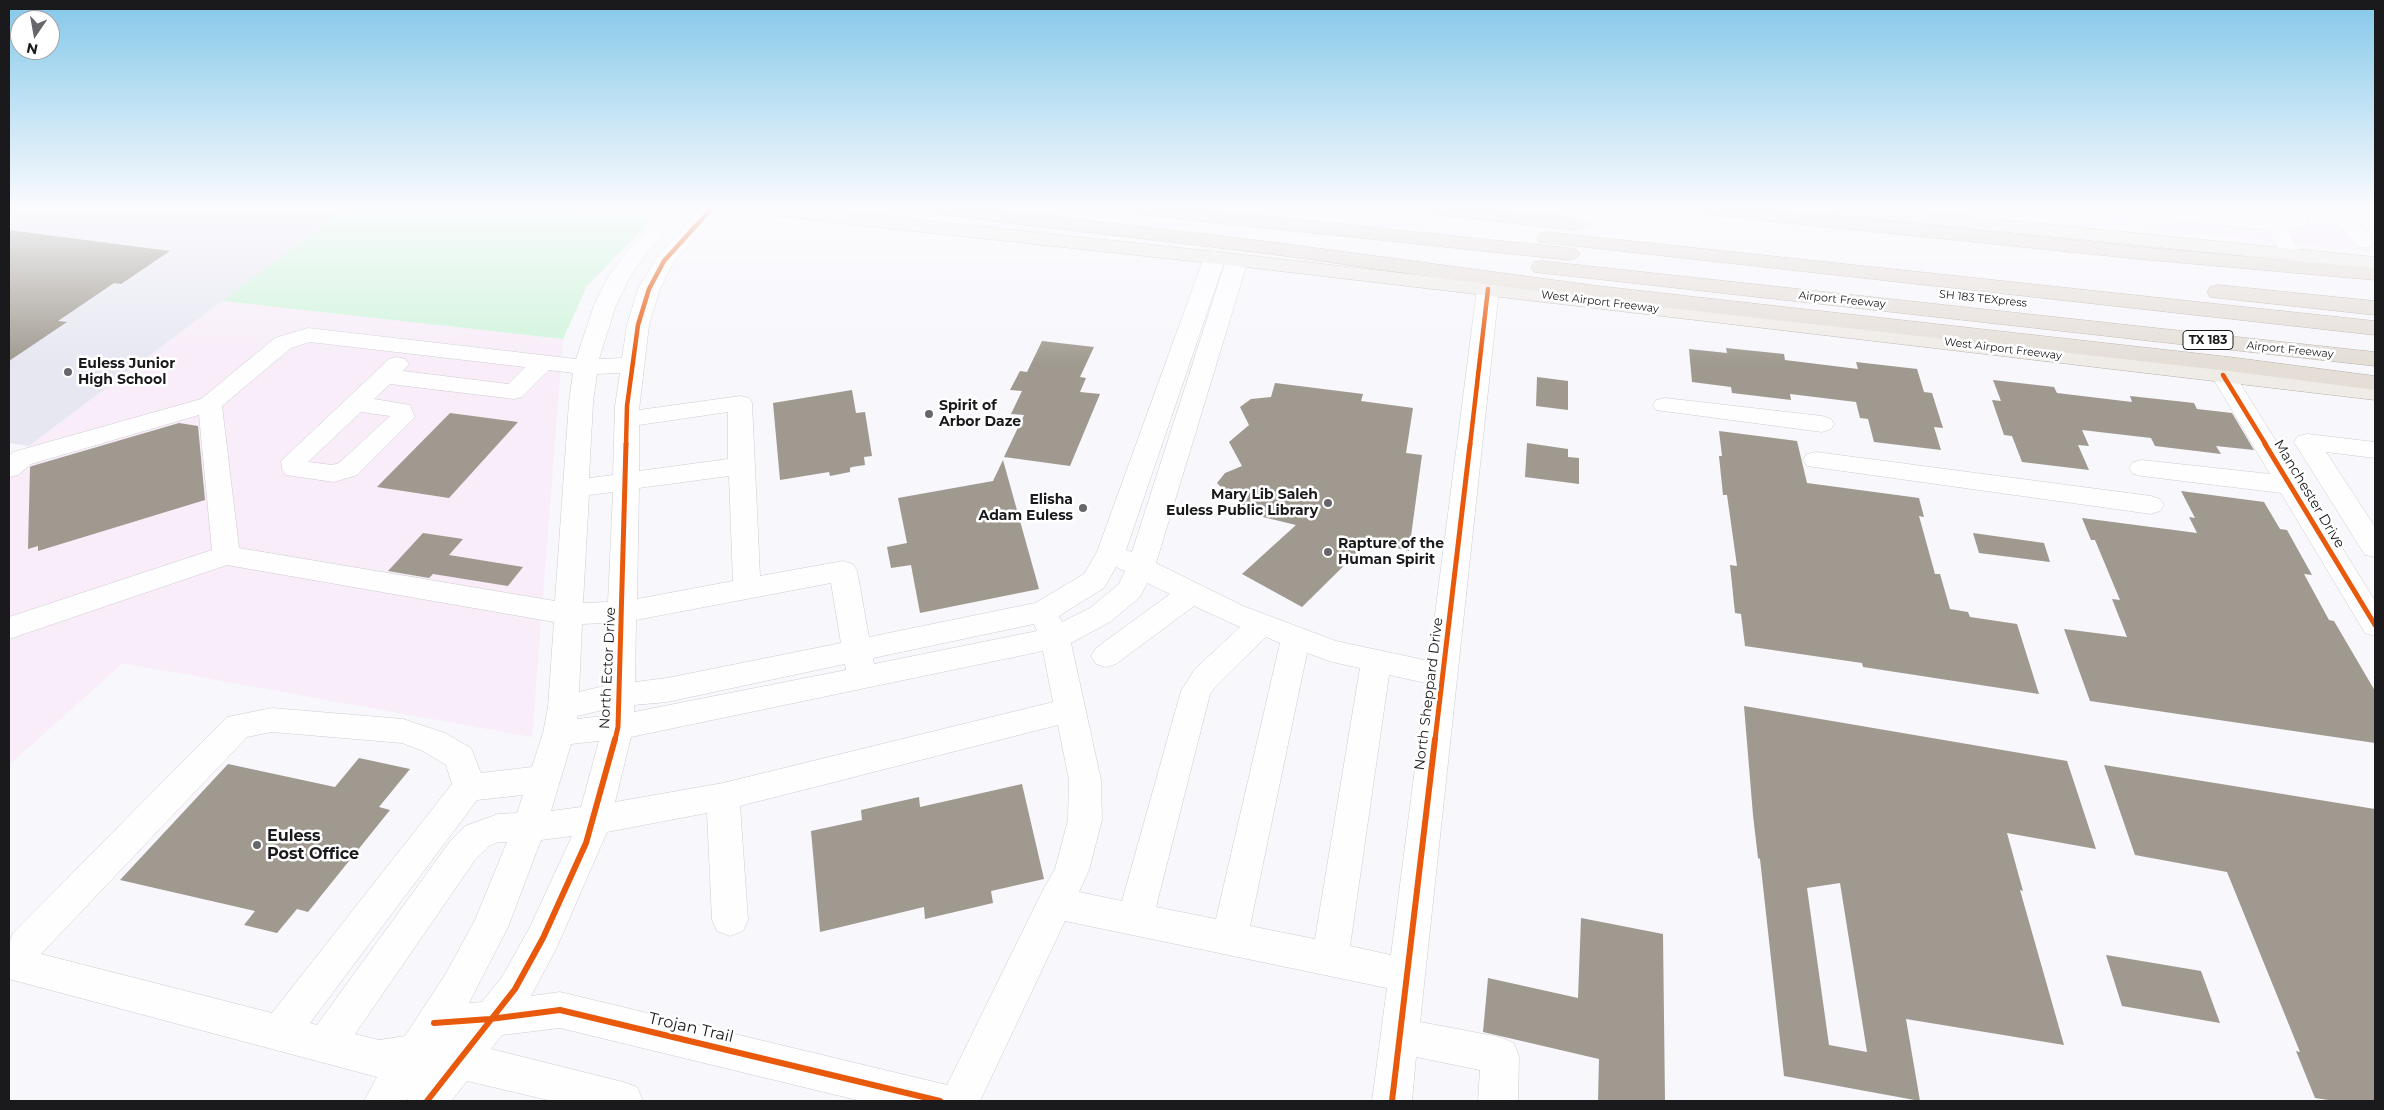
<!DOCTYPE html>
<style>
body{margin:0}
#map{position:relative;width:2384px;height:1110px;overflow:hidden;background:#f7f7fc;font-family:Montserrat,sans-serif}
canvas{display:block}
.frame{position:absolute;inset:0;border:10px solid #1a1a1d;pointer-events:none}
.north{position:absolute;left:10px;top:10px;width:50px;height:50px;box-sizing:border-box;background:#fff;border:1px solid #a3a3a5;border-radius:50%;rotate:192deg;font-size:14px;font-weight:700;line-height:20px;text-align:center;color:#1a1a1d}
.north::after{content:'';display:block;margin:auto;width:18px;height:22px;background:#67676b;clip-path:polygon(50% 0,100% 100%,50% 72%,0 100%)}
</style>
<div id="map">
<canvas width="2384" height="1110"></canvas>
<div class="frame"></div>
<div class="north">N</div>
</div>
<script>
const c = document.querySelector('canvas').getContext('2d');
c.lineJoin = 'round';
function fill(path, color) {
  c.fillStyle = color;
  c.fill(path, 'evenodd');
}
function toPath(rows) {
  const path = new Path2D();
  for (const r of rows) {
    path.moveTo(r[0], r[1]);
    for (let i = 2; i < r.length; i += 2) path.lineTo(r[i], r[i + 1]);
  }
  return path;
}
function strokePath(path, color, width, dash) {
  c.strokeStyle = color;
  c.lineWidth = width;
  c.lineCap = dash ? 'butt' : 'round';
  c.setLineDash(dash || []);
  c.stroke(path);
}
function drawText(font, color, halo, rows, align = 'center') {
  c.font = font + ' Montserrat,sans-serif';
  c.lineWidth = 5;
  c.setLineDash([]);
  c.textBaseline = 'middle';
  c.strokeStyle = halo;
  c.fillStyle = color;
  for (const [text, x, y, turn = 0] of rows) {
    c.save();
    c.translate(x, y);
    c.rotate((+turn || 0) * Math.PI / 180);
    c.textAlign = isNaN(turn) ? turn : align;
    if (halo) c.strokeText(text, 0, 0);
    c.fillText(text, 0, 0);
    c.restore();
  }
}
fill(toPath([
 [2072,209,2375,209,2375,252,2080,222],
 [222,301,563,339,532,737,123,663,9,765,9,461]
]), '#f8edf9');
fill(toPath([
 [9,209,345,209,29,446,9,443]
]), '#e7e7f2');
fill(toPath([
 [345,209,542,209,654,218,587,286,563,339,222,301]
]), '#cff4da');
fill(toPath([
 [9,230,116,244,170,251,121,284,114,283,58,321,67,322,9,361],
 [1042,341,1094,347,1080,377,1086,378,1080,392,1100,394,1070,466,1004,457,1024,415,1011,414,1022,391,1010,390,1020,371,1027,372],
 [1726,348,1784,354,1785,360,1858,369,1856,362,1917,369,1924,392,1932,393,1943,428,1934,427,1941,450,1874,442,1868,419,1860,418,1856,402,1790,394,1791,400,1732,393,1731,387,1692,382,1689,349,1727,353],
 [1537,377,1568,381,1568,410,1536,406],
 [1993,380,2054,387,2057,393,2132,402,2130,396,2194,403,2197,409,2232,413,2254,450,2216,446,2221,454,2155,446,2151,438,2082,430,2089,446,2078,445,2089,470,2022,462,2012,436,2004,435,1992,400,2001,401],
 [1275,383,1363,394,1361,401,1413,408,1406,453,1422,455,1409,551,1369,541,1302,607,1242,574,1296,525,1238,511,1242,499,1224,490,1217,483,1225,473,1242,466,1229,442,1249,425,1240,407,1251,399,1271,397],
 [852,390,856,413,865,412,872,456,864,457,865,465,852,467,850,468,850,472,830,476,829,472,780,480,773,403],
 [450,413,518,422,449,498,377,487],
 [179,423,198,426,205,500,38,551,38,546,28,549,30,467,32,466],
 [1719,431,1797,441,1807,483,1919,498,1924,517,1919,516,1935,574,1940,574,1950,609,1968,612,1970,617,2017,624,2039,694,1863,667,1862,663,1745,646,1741,614,1735,613,1730,565,1737,566,1727,495,1723,495,1719,456,1722,456],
 [1527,443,1568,449,1568,457,1579,458,1579,484,1525,477],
 [1003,460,1039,589,920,613,911,565,891,568,887,547,907,543,898,498,993,481],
 [2181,491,2264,502,2280,529,2287,530,2312,575,2304,574,2329,620,2334,621,2375,691,2375,743,2090,701,2064,629,2127,637,2112,599,2120,600,2095,540,2091,540,2082,518,2197,533,2189,517,2195,518],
 [423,533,463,539,449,555,523,567,508,586,433,574,429,578,388,571],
 [1973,533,2044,543,2050,562,1979,553],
 [1744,706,2067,761,2096,849,2007,833,2023,891,2020,890,2064,1045,1906,1019,1920,1101,1784,1076,1760,859,1758,858,1753,815],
 [1840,883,1867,1052,1829,1045,1807,888],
 [359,758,410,769,379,807,390,810,308,912,297,909,277,933,244,925,255,911,120,880,228,764,335,787],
 [2104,765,2375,809,2375,1101,2335,1101,2315,1098,2296,1051,2300,1052,2227,872,2135,855],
 [1022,784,1044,879,991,891,993,903,925,919,924,907,820,932,811,831,862,820,861,810,919,797,920,807],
 [1581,918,1663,934,1665,1101,1598,1101,1599,1059,1483,1032,1488,978,1578,998],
 [2106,955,2201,971,2220,1023,2122,1006]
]), '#9f998f');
const minor = toPath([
 [665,209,686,209,640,262,630,277,616,305,599,359,622,358,627,325,638,289,657,257,700,209,721,209,673,263,660,289,649,325,639,410,740,396,749,398,752,403,760,576,843,561,853,564,857,571,869,637,1035,603,1084,574,1097,552,1204,257,1208,253,1215,251,1222,253,1226,257,1126,550,1132,552,1226,260,1230,256,1237,254,1244,256,1248,260,1156,563,1243,606,1336,641,1429,661,1477,289,1480,284,1488,282,1496,284,1499,289,1420,1022,1500,1037,1514,1043,1519,1056,1518,1101,1478,1101,1480,1070,1416,1057,1412,1101,1372,1101,1387,988,1065,921,980,1101,861,1101,560,1028,502,1035,491,1049,623,1082,637,1087,643,1101,552,1101,467,1081,451,1101,407,1101,409,1097,406,1101,364,1101,377,1077,9,979,9,943,13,933,227,717,272,708,403,719,445,733,471,748,481,773,532,767,543,733,548,707,554,622,227,565,9,639,9,617,212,550,199,415,31,464,18,475,9,477,9,456,13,452,201,399,275,338,308,328,576,359,594,305,608,277,625,254,665,209],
 [310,342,525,367,508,384,403,371,409,364,405,359,397,357,389,359,281,461,282,469,286,475,334,482,357,475,415,417,410,405,374,399,390,384,514,399,522,397,549,370,573,373,569,402,555,601,239,548,222,406,291,348,310,342],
 [620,373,615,406,613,475,589,478,593,402,597,374,620,373],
 [361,412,390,416,339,463,332,465,308,462,361,412],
 [728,412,728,459,639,471,639,425,728,412],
 [729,476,733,581,637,599,639,488,729,476],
 [613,492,608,602,583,603,589,495,613,492],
 [1116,567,1125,571,1119,584,1090,608,1062,622,1059,616,1104,588,1116,567],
 [831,583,841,643,667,678,635,682,636,620,831,583],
 [1147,583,1170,594,1096,648,1091,656,1096,664,1106,667,1116,664,1194,606,1240,627,1195,669,1181,691,1122,901,1079,892,1089,870,1102,820,1101,780,1071,643,1110,622,1140,597,1147,583],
 [607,623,604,686,579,692,582,624,607,623],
 [1034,624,1037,631,874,664,873,658,1034,624],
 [1266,637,1280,643,1216,919,1156,907,1210,694,1217,685,1266,637],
 [1043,651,1053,702,723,783,615,802,631,737,1043,651],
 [1307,653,1332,662,1360,668,1315,939,1250,926,1307,653],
 [845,664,846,670,634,712,634,705,667,702,845,664],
 [1389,675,1426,683,1391,955,1350,946,1389,675],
 [603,710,603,716,577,719,577,716,603,710],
 [1058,725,1069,780,1068,820,1055,869,1042,892,947,1085,560,992,531,996,556,949,607,832,707,813,712,920,717,931,730,936,743,931,748,920,740,806,1058,725],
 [272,732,402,743,423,751,446,765,452,784,272,1013,41,954,247,737,272,732],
 [599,741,581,807,551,811,571,744,599,741],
 [523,795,517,813,498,814,465,826,451,840,317,1025,310,1023,477,800,523,795],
 [572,836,530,927,502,977,482,1002,469,1003,508,927,541,840,572,836],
 [499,842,507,842,475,920,445,975,405,1036,379,1040,355,1034,475,860,489,846,499,842],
 [1971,209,1991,209,1998,223,1995,227,1988,229,1981,227,1971,209],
 [2109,209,2174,209,2273,219,2287,217,2285,209,2305,209,2308,222,2305,226,2287,229,2303,255,2299,259,2292,261,2285,259,2267,230,2119,215,2112,213,2109,209],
 [2325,209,2346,209,2374,242,2371,246,2364,248,2357,246,2325,209],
 [2223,368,2231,370,2235,375,2375,601,2375,636,2365,633,2281,493,2142,476,2133,474,2129,468,2133,462,2142,460,2270,474,2211,375,2215,370,2223,368],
 [1665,398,1822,416,1831,419,1834,424,1831,429,1822,432,1656,410,1653,405,1656,400,1665,398],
 [2307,434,2375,442,2375,458,2326,452,2375,527,2375,557,2365,555,2294,442,2298,436,2307,434],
 [1816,452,2151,496,2160,499,2164,505,2160,511,2151,514,1807,466,1803,460,1807,454,1816,452]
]);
const major = toPath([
 [755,209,818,209,1237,254,2375,386,2375,400,1237,266,765,215,758,213,755,209],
 [1828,209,1895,209,2375,257,2375,269,1838,215,1831,213,1828,209]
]);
const highway = toPath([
 [933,209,991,209,1271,242,1598,286,2229,357,2375,376,2375,390,2229,371,1598,300,1271,254,943,215,936,213,933,209],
 [1133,209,1197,209,1569,248,1576,250,1580,254,1576,258,1569,260,1143,215,1136,213,1133,209],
 [1427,209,1490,209,1576,218,1583,220,1586,224,1583,228,1576,230,1437,215,1430,213,1427,209],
 [1702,209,1768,209,2139,247,2375,268,2375,280,2139,259,1712,215,1705,213,1702,209],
 [1547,232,2375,321,2375,335,1540,242,1537,238,1540,234,1547,232],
 [1542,261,2375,352,2375,366,1534,272,1531,267,1534,262,1542,261],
 [2218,285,2375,301,2375,315,2210,297,2207,292,2210,287,2218,285]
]);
strokePath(minor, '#cdcdd1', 1);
strokePath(major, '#b6afa7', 1);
strokePath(highway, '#b6afa7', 1);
fill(minor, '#fefeff');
fill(major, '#efebe6');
fill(highway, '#e5ded7');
strokePath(toPath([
 [2223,375,2266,445],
 [626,445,627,406,638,325,649,289,664,261,711,209],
 [1470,445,1488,289]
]), '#e8590c', 4.5);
strokePath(toPath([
 [2265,444,2375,625],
 [615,740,618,727,626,444],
 [1435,740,1470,444]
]), '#e8590c', 5);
strokePath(toPath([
 [434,1023,490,1019,560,1010,940,1101],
 [427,1101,515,989,543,938,586,843,615,739],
 [1392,1101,1435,739]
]), '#e8590c', 6);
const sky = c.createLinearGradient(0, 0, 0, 364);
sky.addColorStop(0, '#84c8e9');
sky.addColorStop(0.57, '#fbfbfe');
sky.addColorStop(1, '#fbfbfe00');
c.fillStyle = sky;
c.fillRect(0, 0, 2384, 364);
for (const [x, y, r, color] of [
 [68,372,5,"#67676b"],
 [929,414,5,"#67676b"],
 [1328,503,5,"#67676b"],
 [1083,508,5,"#67676b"],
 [1328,552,5,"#67676b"],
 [257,845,5,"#67676b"]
]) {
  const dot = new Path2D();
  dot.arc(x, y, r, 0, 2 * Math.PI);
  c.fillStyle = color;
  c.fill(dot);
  strokePath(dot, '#fff', 2);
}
drawText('11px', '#1a1a1d', '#fff', [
 ["SH 183 TEXpress",1983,299,6],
 ["Airport Freeway",1842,300,6],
 ["West Airport Freeway",1600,302,7],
 ["West Airport Freeway",2003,349,7],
 ["Airport Freeway",2290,350,6]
]);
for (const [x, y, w] of [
 [2208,340,50]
]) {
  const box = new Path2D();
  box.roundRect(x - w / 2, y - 9.5, w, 19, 4);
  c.fillStyle = '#fff';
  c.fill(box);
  strokePath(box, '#1a1a1d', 1);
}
drawText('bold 12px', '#1a1a1d', null, [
 ["TX 183",2208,340]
]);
drawText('bold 14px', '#1a1a1d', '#fff', [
 ["Euless Junior",78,364],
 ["High School",78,380],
 ["Spirit of",939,406],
 ["Arbor Daze",939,422],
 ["Mary Lib Saleh",1318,495,"right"],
 ["Euless Public Library",1318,511,"right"],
 ["Elisha",1073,500,"right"],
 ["Adam Euless",1073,516,"right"],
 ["Rapture of the",1338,544],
 ["Human Spirit",1338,560]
], 'left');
drawText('14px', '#1a1a1d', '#fff', [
 ["Manchester Drive",2309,494,59],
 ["North Ector Drive",608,668,-87],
 ["North Sheppard Drive",1429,694,-83]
]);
drawText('bold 16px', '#1a1a1d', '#fff', [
 ["Euless",267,836],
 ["Post Office",267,854]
], 'left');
drawText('16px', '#1a1a1d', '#fff', [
 ["Trojan Trail",691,1028,13]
]);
</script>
